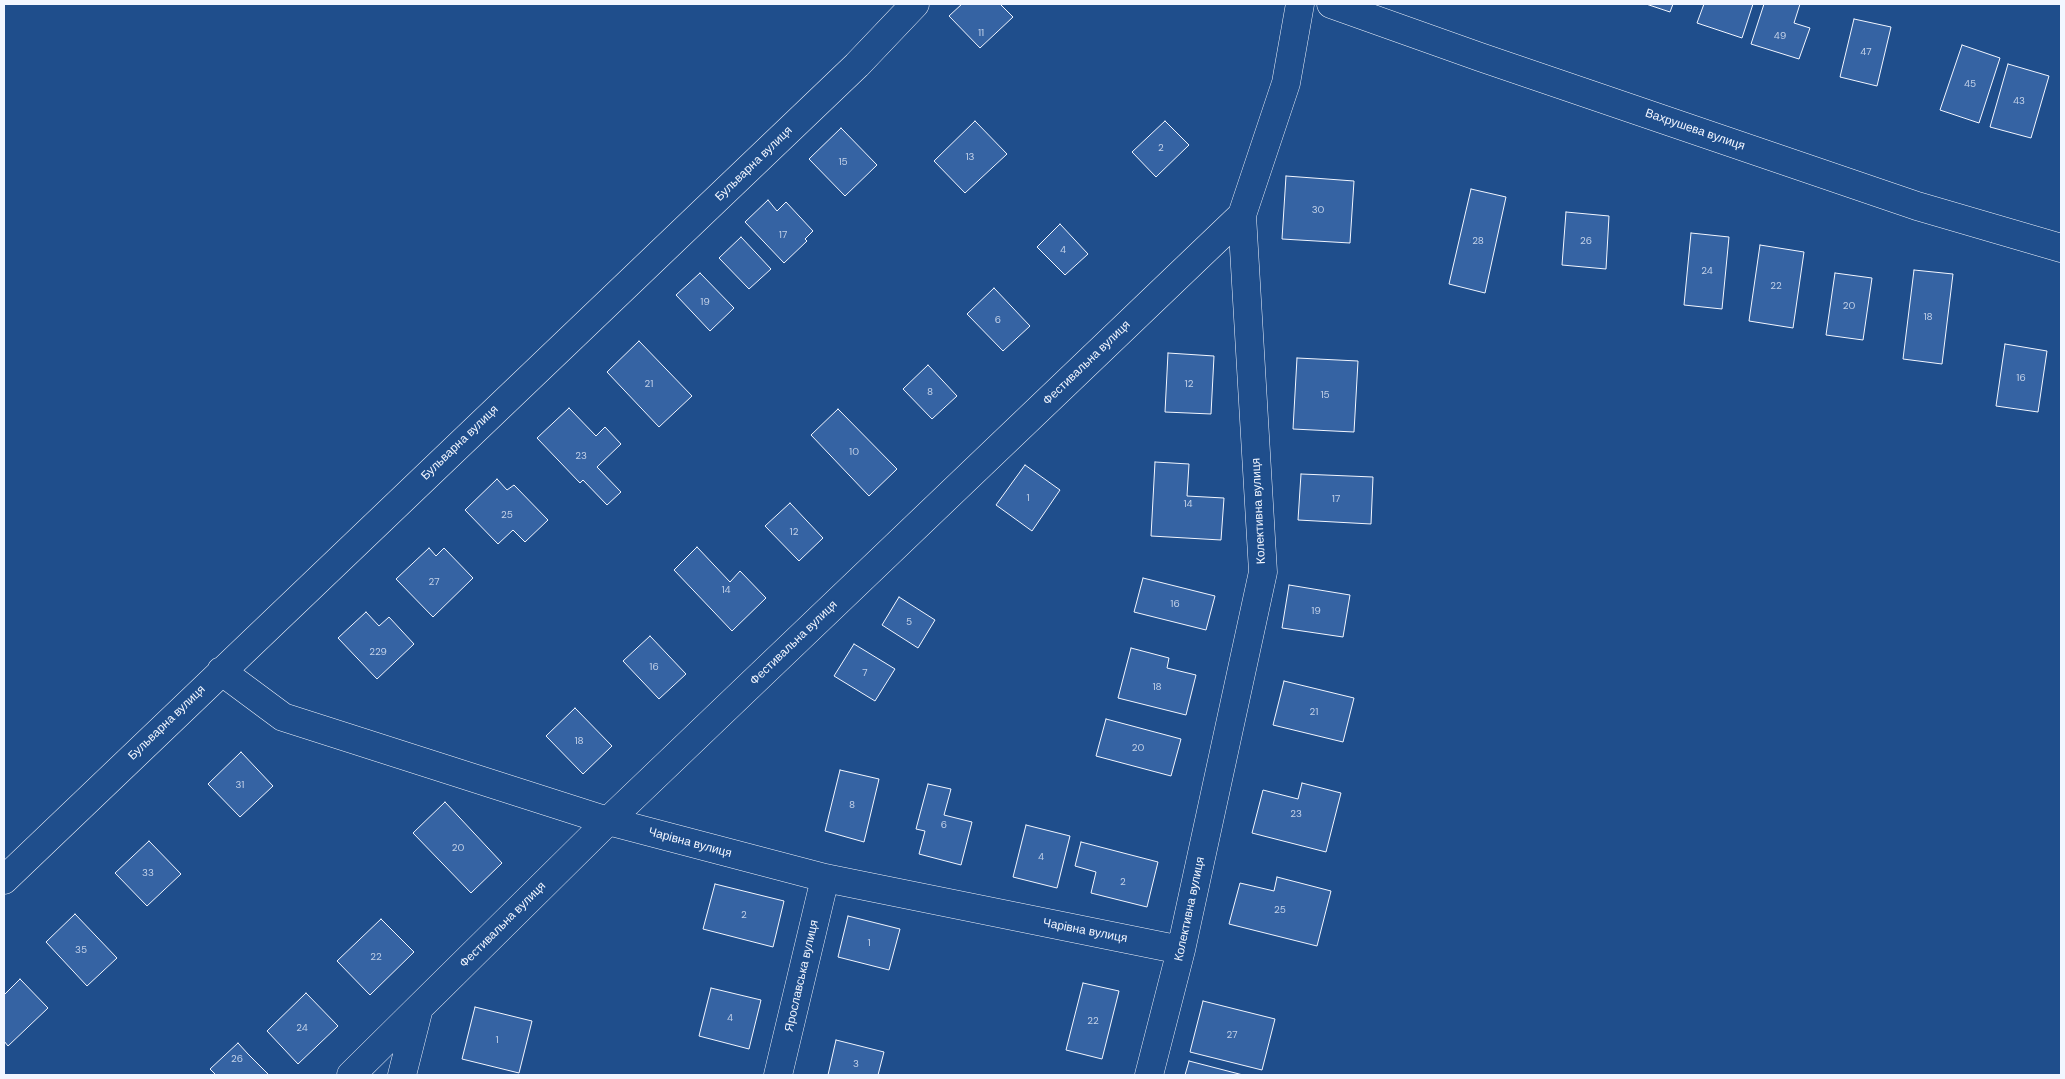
<!DOCTYPE html>
<meta charset="utf-8">
<style>
body{margin:0}
#map{position:relative;width:2065px;height:1079px;overflow:hidden;background:#1f4e8c;font-family:"DM Sans",sans-serif}
canvas{display:block}
.frame{position:absolute;inset:0;border:5px solid #f2f6ff;pointer-events:none}
</style>
<div id="map">
<canvas width="2065" height="1079"></canvas>
<div class="frame"></div>
</div>
<script>
const c = document.querySelector('canvas').getContext('2d');
c.lineJoin = 'round';
function fill(path, color) {
  c.fillStyle = color;
  c.fill(path, 'evenodd');
}
function toPath(rows) {
  const path = new Path2D();
  for (const r of rows) {
    path.moveTo(r[0], r[1]);
    for (let i = 2; i < r.length; i += 2) path.lineTo(r[i], r[i + 1]);
  }
  return path;
}
function strokePath(path, color, width, dash) {
  c.strokeStyle = color;
  c.lineWidth = width;
  c.lineCap = dash ? 'butt' : 'round';
  c.setLineDash(dash || []);
  c.stroke(path);
}
function drawText(font, color, halo, rows, align = 'center') {
  c.font = font + ' "DM Sans",sans-serif';
  c.lineWidth = 4;
  c.setLineDash([]);
  c.textBaseline = 'middle';
  c.strokeStyle = halo;
  c.fillStyle = color;
  for (const [text, x, y, turn = 0] of rows) {
    c.save();
    c.translate(x, y);
    c.rotate((+turn || 0) * Math.PI / 180);
    c.textAlign = isNaN(turn) ? turn : align;
    if (halo) c.strokeText(text, 0, 0);
    c.fillText(text, 0, 0);
    c.restore();
  }
}
const building = toPath([
 [962,4,1000,4,1013,17,980,48,949,16,962,4],
 [1646,4,1673,4,1670,12,1646,4],
 [1704,4,1753,4,1742,38,1697,23,1704,4],
 [1764,4,1800,4,1794,23,1810,28,1799,59,1751,44,1764,4],
 [1854,19,1891,27,1877,86,1840,77,1854,19],
 [1962,45,2000,58,1979,123,1940,110,1962,45],
 [2008,64,2049,76,2031,138,1990,127,2008,64],
 [975,121,1007,154,965,193,934,161,975,121],
 [1165,121,1189,145,1156,177,1132,152,1165,121],
 [841,128,877,165,845,196,809,159,841,128],
 [1286,176,1354,181,1350,243,1282,239,1286,176],
 [1471,189,1506,197,1485,293,1449,284,1471,189],
 [768,200,777,211,786,202,813,231,805,239,807,241,784,263,745,222,768,200],
 [1566,212,1609,216,1606,269,1562,265,1566,212],
 [1060,224,1088,254,1065,275,1037,247,1060,224],
 [1691,233,1729,237,1722,309,1684,305,1691,233],
 [741,237,771,269,749,289,719,258,741,237],
 [1760,245,1804,252,1793,328,1749,321,1760,245],
 [1914,270,1953,274,1942,364,1903,359,1914,270],
 [700,273,734,308,710,331,676,295,700,273],
 [1835,273,1872,278,1863,340,1826,335,1835,273],
 [994,288,1030,326,1003,351,967,314,994,288],
 [639,341,692,396,659,427,607,372,639,341],
 [2005,344,2047,351,2038,412,1996,406,2005,344],
 [1168,353,1214,356,1211,414,1165,412,1168,353],
 [1297,358,1358,361,1354,432,1293,429,1297,358],
 [928,365,957,396,932,419,903,389,928,365],
 [569,408,596,436,605,427,621,444,597,467,621,492,607,505,583,480,580,483,537,438,569,408],
 [838,409,897,469,869,496,811,435,838,409],
 [1155,462,1189,464,1187,496,1224,498,1221,540,1151,536,1155,462],
 [1025,465,1060,490,1032,531,996,505,1025,465],
 [1301,474,1373,477,1371,524,1298,520,1301,474],
 [497,479,507,490,514,485,548,520,525,542,513,530,498,544,465,510,497,479],
 [790,503,823,538,799,561,765,526,790,503],
 [697,547,730,582,740,571,766,598,732,631,674,570,697,547],
 [429,548,436,556,444,548,473,578,433,617,396,579,429,548],
 [1143,578,1215,596,1206,630,1134,612,1143,578],
 [1289,585,1350,595,1343,637,1282,628,1289,585],
 [899,597,935,620,918,648,882,625,899,597],
 [366,612,379,626,389,617,414,644,377,679,338,638,366,612],
 [650,636,686,674,659,699,623,661,650,636],
 [854,644,895,669,875,701,834,676,854,644],
 [1131,648,1169,658,1167,668,1196,675,1186,715,1118,698,1131,648],
 [1284,681,1354,698,1343,742,1273,725,1284,681],
 [575,708,612,746,583,774,546,736,575,708],
 [1106,719,1181,739,1171,776,1096,756,1106,719],
 [241,752,273,786,240,817,208,784,241,752],
 [840,770,879,779,864,842,825,831,840,770],
 [1302,783,1341,793,1326,852,1252,833,1263,790,1298,799,1302,783],
 [928,784,951,789,944,815,972,822,961,865,919,854,925,831,916,829,928,784],
 [445,802,502,863,471,893,413,833,445,802],
 [1026,825,1070,836,1057,888,1013,877,1026,825],
 [149,841,181,874,147,906,115,873,149,841],
 [1081,842,1158,862,1147,907,1091,893,1096,872,1075,866,1081,842],
 [1277,877,1331,891,1317,946,1229,924,1240,883,1274,891,1277,877],
 [715,884,784,901,773,947,703,929,715,884],
 [75,914,117,958,87,986,46,942,75,914],
 [848,916,900,929,889,970,838,957,848,916],
 [381,919,414,952,370,995,337,961,381,919],
 [20,979,48,1008,8,1046,4,1041,4,995,20,979],
 [1083,983,1119,991,1102,1059,1066,1050,1083,983],
 [711,988,761,1000,749,1049,699,1036,711,988],
 [306,993,338,1026,298,1064,267,1031,306,993],
 [1203,1001,1275,1019,1262,1070,1190,1052,1203,1001],
 [475,1007,532,1021,519,1073,462,1059,475,1007],
 [836,1040,884,1052,878,1075,828,1075,836,1040],
 [238,1043,248,1054,269,1075,216,1075,210,1069,238,1043],
 [1189,1061,1243,1075,1185,1075,1189,1061]
]);
fill(building, '#3563a3');
strokePath(building, '#f2f6ff', 1);
const minor = toPath([
 [1331,4,1480,57,1917,206,2061,248],
 [221,671,283,717,608,821,825,878,1181,950],
 [4,880,857,65,915,4],
 [351,1075,608,821,1242,215],
 [402,1075,419,1008],
 [778,1075,825,878],
 [1149,1075,1181,950,1263,572,1242,215,1286,83,1300,4]
]);
strokePath(minor, '#f2f6ff', 29);
strokePath(minor, '#1f4e8c', 28);
drawText('10px', '#c3d1e8', null, [
 ["11",981,33],
 ["49",1780,36],
 ["47",1866,52],
 ["45",1970,84],
 ["43",2019,101],
 ["2",1161,148],
 ["13",970,157],
 ["15",843,162],
 ["30",1318,210],
 ["17",783,235],
 ["28",1478,241],
 ["26",1586,241],
 ["4",1063,250],
 ["24",1707,271],
 ["22",1776,286],
 ["19",705,302],
 ["20",1849,306],
 ["18",1928,317],
 ["6",998,320],
 ["16",2021,378],
 ["21",649,384],
 ["12",1189,384],
 ["8",930,392],
 ["15",1325,395],
 ["10",854,452],
 ["23",581,456],
 ["1",1028,498],
 ["17",1336,499],
 ["14",1188,504],
 ["25",507,515],
 ["12",794,532],
 ["27",434,582],
 ["14",726,590],
 ["16",1175,604],
 ["19",1316,611],
 ["5",909,622],
 ["229",378,652],
 ["16",654,667],
 ["7",865,673],
 ["18",1157,687],
 ["21",1314,712],
 ["18",579,741],
 ["20",1138,748],
 ["31",240,785],
 ["8",852,805],
 ["23",1296,814],
 ["6",944,825],
 ["20",458,848],
 ["4",1041,857],
 ["33",148,873],
 ["2",1123,882],
 ["25",1280,910],
 ["2",744,915],
 ["1",869,943],
 ["35",81,950],
 ["22",376,957],
 ["4",730,1018],
 ["22",1093,1021],
 ["24",302,1028],
 ["27",1232,1035],
 ["1",497,1040],
 ["26",237,1059],
 ["3",856,1064]
]);
drawText('12px', '#f2f6ff', '#1f4e8c', [
 ["Вахрушева вулиця",1695,130,19],
 ["Бульварна вулиця",754,164,-44],
 ["Фестивальна вулиця",1087,363,-44],
 ["Бульварна вулиця",460,443,-44],
 ["Колективна вулиця",1259,511,-93],
 ["Фестивальна вулиця",794,643,-44],
 ["Бульварна вулиця",167,723,-44],
 ["Чарівна вулиця",690,843,15],
 ["Колективна вулиця",1190,909,-78],
 ["Фестивальна вулиця",503,925,-45],
 ["Чарівна вулиця",1085,931,11],
 ["Ярославська вулиця",802,976,-77]
]);
</script>
